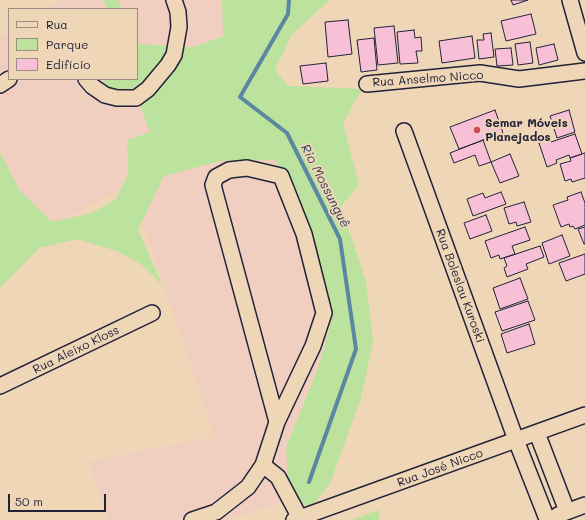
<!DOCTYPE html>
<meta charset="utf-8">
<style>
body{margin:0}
#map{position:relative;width:585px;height:520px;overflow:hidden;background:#eed6b6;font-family:Mali,sans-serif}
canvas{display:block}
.legend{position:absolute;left:8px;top:8px;width:130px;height:72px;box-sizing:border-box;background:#eed6b6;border:1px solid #9c8e85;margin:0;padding:5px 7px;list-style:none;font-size:12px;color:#22223b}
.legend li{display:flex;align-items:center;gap:8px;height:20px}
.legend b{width:20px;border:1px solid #9c8e85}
.scale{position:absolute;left:8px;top:494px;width:98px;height:18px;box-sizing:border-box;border:2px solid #22223b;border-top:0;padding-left:5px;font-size:12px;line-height:14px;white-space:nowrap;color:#22223b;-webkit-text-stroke:3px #eed6b6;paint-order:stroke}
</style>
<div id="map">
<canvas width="585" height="520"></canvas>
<ul class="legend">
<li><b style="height:5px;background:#eed6b6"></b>Rua</li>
<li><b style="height:11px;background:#bce39e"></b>Parque</li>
<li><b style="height:11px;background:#f8c0d7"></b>Edifício</li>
</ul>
<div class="scale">50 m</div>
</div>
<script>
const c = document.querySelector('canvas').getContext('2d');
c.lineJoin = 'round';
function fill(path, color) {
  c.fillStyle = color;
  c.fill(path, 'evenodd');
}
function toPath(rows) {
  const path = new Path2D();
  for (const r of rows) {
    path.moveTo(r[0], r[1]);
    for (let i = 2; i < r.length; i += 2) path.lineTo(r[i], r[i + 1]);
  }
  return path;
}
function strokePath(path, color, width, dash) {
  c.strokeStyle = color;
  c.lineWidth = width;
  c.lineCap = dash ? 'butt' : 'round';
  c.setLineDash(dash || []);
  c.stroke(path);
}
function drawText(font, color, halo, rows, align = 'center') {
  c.font = font + ' Mali,sans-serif';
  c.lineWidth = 4;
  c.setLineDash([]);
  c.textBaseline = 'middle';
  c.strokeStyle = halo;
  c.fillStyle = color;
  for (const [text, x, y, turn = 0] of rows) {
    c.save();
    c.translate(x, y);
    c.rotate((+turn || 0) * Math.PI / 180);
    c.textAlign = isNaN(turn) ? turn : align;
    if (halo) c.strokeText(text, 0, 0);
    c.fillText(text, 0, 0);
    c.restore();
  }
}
fill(toPath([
 [60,0,222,0,277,109,0,252,0,38,9,32,9,79,137,79,137,9,46,9],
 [275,160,308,223,333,315,317,371,289,499,228,520,109,520,88,462,215,436,136,204,164,176,220,161]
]), '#f1cfc0');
fill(toPath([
 [103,0,118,0,122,9,107,9],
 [222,0,330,0,292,34,275,70,288,86,362,89,343,123,359,185,341,206,366,281,373,342,361,398,331,481,312,507,289,499,286,447,317,371,333,315,308,221,275,160,220,161,164,176,138,230,162,285,142,265,119,252,77,239,39,248,0,288,0,152,20,191,52,222,92,213,116,199,128,174,127,140,150,132,142,111,139,92,101,90,104,79,137,79,137,40,139,44,193,47,223,36],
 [379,510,379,520,351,520]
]), '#bce39e');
strokePath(toPath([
 [289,0,288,14,240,97,287,133,340,239,356,349,309,482]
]), '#5c87a0', 4);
const building = toPath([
 [511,0,528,0,513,5,511,0],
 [531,14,536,34,506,41,501,21,531,14],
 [348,20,352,54,328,57,325,22,348,20],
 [394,26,398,63,378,65,374,28,394,26],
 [414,30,415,38,421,37,422,51,416,51,418,63,400,64,397,32,414,30],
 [491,33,494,57,479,59,477,40,484,40,483,34,491,33],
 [472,36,475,58,442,63,439,41,472,36],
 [374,38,377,70,361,72,357,40,374,38],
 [530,42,533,63,518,65,515,44,530,42],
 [554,44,558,60,539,65,536,48,554,44],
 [511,48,513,65,497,66,495,49,511,48],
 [326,63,328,81,303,84,300,66,326,63],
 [495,110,503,133,459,149,450,127,495,110],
 [569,110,575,132,557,138,550,116,569,110],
 [575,134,582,154,570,158,569,155,556,160,557,163,547,167,539,143,550,139,551,142,575,134],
 [483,140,491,162,479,166,475,155,454,163,450,153,483,140],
 [585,153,585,178,572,182,571,179,565,181,560,164,571,161,570,158,585,153],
 [510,154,519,176,500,183,491,162,510,154],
 [501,192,506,204,473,216,467,199,483,193,485,198,501,192],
 [581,192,585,203,585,225,575,229,573,226,570,227,569,224,561,227,553,205,568,200,567,197,581,192],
 [524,202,531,222,517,226,516,222,509,224,504,208,524,202],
 [486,215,492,231,470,239,464,223,486,215],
 [525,227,530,240,512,246,515,254,500,259,499,255,491,258,485,241,525,227],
 [585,227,585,244,584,244,578,229,585,227],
 [562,235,570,256,549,264,542,243,562,235],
 [540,246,544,257,526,264,528,269,507,277,504,268,507,266,504,258,540,246],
 [585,254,585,274,566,281,559,263,585,254],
 [520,278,528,299,500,309,493,288,520,278],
 [528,301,535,320,502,331,495,312,528,301],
 [529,324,535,344,507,353,501,334,529,324]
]);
fill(building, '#f8c0d7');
strokePath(building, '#22223b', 1);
const minor = toPath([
 [570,0,585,53],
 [86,79,92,86,105,95,117,98,136,98,148,89,168,65,174,55,179,27,178,12,174,0],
 [367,84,480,73,519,79,585,71],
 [0,85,9,79],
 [404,131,516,440,547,519],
 [0,386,152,313],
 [537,433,567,511],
 [263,465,278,477,300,518],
 [558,515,585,505],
 [192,520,216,512,248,487,263,465,277,422,313,346,324,313,304,234,281,176,247,168,229,170,216,177,213,185,277,422],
 [294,520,585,415]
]);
strokePath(minor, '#22223b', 18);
strokePath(minor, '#eed6b6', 15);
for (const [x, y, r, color] of [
 [477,130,4,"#d1495b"]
]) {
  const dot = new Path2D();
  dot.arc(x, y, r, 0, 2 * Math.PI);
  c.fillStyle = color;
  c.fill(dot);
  strokePath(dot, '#eed6b6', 1.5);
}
drawText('12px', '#22223b', '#eed6b6', [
 ["Rua Anselmo Nicco",428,79,-4],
 ["Rua Boleslau Kuroski",460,286,70],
 ["Rua Aleixo Kloss",76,350,-26],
 ["Rua José Nicco",440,468,-20]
]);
drawText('bold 12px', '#22223b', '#eed6b6', [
 ["Semar Móveis",485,123],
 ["Planejados",485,137]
], 'left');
drawText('italic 13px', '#35445d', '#eed6b6', [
 ["Rio Mossunguê",325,186,63]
]);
</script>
